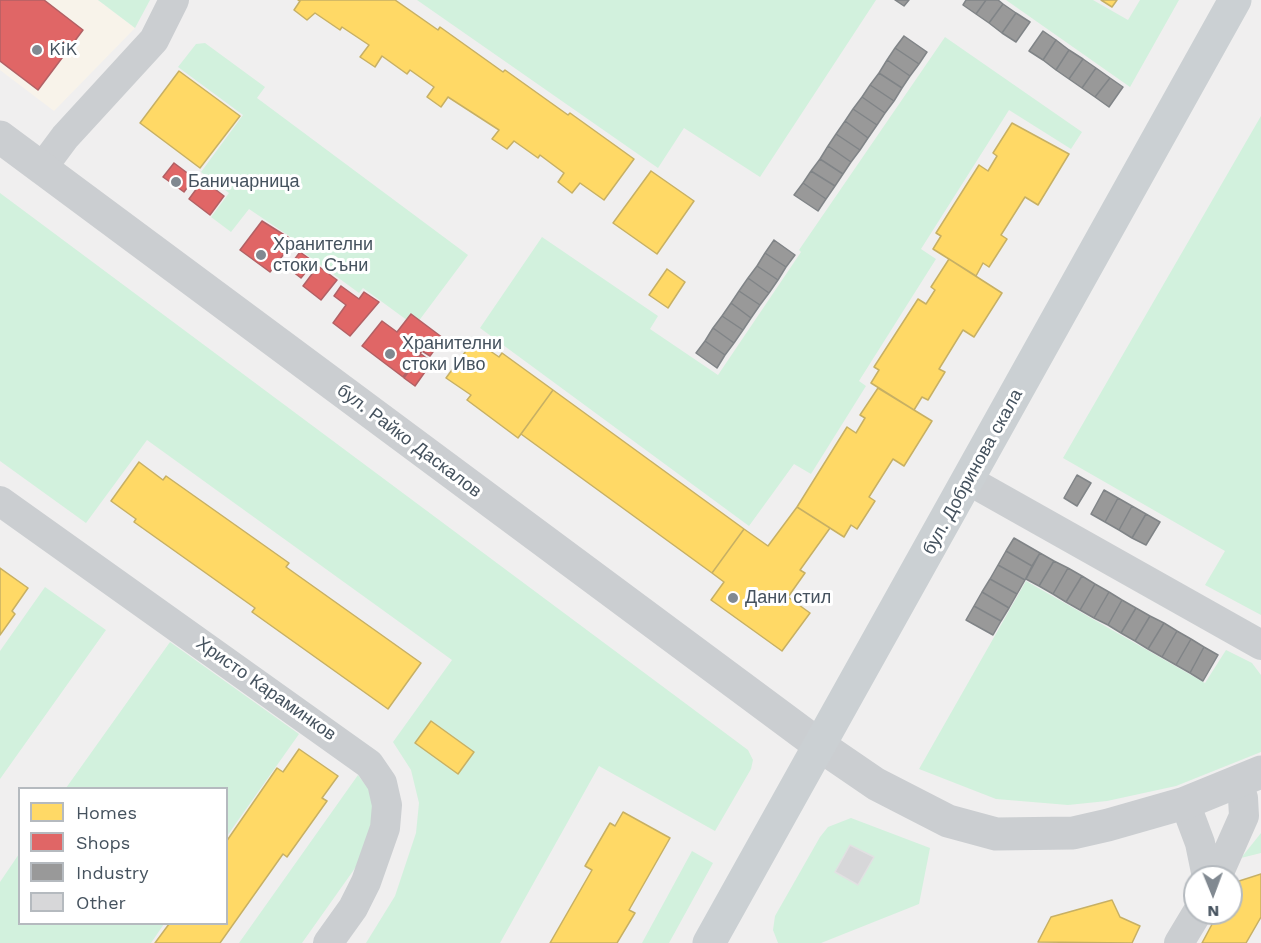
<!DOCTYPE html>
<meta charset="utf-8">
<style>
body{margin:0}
#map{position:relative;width:1261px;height:943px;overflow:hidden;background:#f0efef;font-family:"Work Sans",sans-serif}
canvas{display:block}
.legend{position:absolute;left:18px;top:787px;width:210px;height:138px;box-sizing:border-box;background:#fff;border:2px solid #b5babf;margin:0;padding:8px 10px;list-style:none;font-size:18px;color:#45525e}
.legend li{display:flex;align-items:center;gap:12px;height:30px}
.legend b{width:30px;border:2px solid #b5babf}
.north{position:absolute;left:1183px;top:865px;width:60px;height:60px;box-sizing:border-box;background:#fff;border:2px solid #b5babf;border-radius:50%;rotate:179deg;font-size:16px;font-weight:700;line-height:24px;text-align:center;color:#45525e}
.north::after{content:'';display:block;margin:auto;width:21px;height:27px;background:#818991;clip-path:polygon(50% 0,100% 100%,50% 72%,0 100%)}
</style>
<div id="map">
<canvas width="1261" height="943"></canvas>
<ul class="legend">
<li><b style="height:16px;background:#ffd966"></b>Homes</li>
<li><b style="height:16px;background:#e06666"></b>Shops</li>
<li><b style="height:16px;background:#999"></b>Industry</li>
<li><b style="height:16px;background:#d7d7d9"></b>Other</li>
</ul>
<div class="north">N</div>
</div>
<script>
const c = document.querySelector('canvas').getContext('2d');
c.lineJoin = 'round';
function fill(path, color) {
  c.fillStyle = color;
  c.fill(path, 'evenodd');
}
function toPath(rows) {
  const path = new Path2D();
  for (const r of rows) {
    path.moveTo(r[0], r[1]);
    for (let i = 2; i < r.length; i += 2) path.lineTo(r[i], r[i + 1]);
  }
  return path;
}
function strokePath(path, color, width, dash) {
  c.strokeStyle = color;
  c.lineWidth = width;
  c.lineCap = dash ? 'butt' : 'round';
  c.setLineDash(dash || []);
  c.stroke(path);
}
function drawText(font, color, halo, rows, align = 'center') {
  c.font = font + ' "Work Sans",sans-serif';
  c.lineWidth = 6;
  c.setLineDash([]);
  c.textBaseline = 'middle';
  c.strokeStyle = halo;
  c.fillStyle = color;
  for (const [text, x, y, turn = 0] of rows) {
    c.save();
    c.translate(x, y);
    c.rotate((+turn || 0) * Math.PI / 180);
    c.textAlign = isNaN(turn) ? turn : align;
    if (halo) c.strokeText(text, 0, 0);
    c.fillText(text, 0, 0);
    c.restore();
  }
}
fill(toPath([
 [0,0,98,0,135,28,54,111,0,70]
]), '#f8f3ea');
fill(toPath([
 [98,0,150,0,135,28],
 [417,0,876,0,760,177,684,128,658,168],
 [1006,0,1093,0,1128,20,1140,0,1179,0,1130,87],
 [945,37,1082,132,1071,149,1009,110,921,249,936,259,859,381,866,386,811,474,794,464,749,526,480,328,542,237,658,316,650,329,718,375,801,252,799,250],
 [205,43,265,87,257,98,468,255,415,326,363,288,359,293,292,244,295,240,249,209,231,232,211,217,229,193,201,172,243,115,178,67,196,44],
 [1261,116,1261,615,1205,585,1225,551,1063,458],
 [0,193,748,750,753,760,751,769,715,831,599,766,500,943,366,943,395,896,416,833,419,803,411,770,393,742,452,660,147,440,86,523,0,461],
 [1026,581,1205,683,1226,650,1252,663,1261,675,1261,752,1176,786,1107,801,1068,805,996,799,919,769],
 [45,587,106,630,0,779,0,651],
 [170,642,299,734,227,836,226,788,66,788],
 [358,775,370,791,377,809,370,847,302,943,239,943],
 [851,818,930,848,919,904,821,943,778,943,773,930,775,916,820,837,828,827],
 [1261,833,1261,853,1241,858],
 [692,851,713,863,669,943,642,943],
 [19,854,20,924,164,924,151,943,0,943,0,882]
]), '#d2f1dd');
const homes = toPath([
 [298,0,395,0,438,30,440,27,503,72,505,70,568,115,570,113,634,159,604,200,580,183,572,193,558,182,564,173,540,155,538,158,514,141,507,149,492,139,499,130,448,97,441,107,427,97,434,87,410,70,407,74,382,56,375,67,360,57,369,45,342,27,340,30,315,13,307,20,294,10,300,1,298,0],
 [1101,0,1117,0,1112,7,1101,0],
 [179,71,240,116,200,168,140,123,179,71],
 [1012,123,1069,154,1038,205,1025,197,1001,235,1007,239,989,267,983,263,976,276,933,249,941,236,936,233,979,165,988,171,997,156,993,153,1012,123],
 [651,171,694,201,657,254,613,223,651,171],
 [949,259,1002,293,974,337,963,330,939,369,945,372,928,400,922,397,914,410,871,383,879,370,874,367,918,299,926,304,935,290,931,287,949,259],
 [667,269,685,282,668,308,649,295,667,269],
 [474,340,499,357,502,353,553,390,518,438,467,400,471,395,446,378,474,340],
 [878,388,932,421,904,466,893,459,869,497,875,501,857,529,851,525,844,537,797,507,847,427,856,433,865,418,860,415,878,388],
 [553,390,744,529,712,573,521,434,553,390],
 [139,462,163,480,166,476,289,563,286,567,421,663,388,709,252,612,255,608,134,522,136,519,111,501,139,462],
 [797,507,830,528,800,570,805,573,788,597,810,613,782,651,711,600,724,582,712,573,744,529,768,546,797,507],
 [0,568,28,588,12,611,15,614,0,635,0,568],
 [431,721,474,752,458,774,415,743,431,721],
 [299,749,338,776,322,798,327,801,287,857,283,854,220,943,155,943,169,924,226,924,226,842,277,768,283,772,299,749],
 [623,812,670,838,629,910,635,913,617,943,550,943,592,870,585,866,610,823,615,826,623,812],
 [1261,874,1261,917,1246,943,1202,943,1218,913,1231,913,1231,891,1236,882,1261,874],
 [1112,900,1120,917,1140,926,1132,943,1038,942,1051,917,1112,900]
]);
fill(homes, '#ffd966');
strokePath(homes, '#c7b064', 1.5);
const shops = toPath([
 [0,0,44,0,83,30,38,90,0,61,0,0],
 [174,163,194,178,184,192,163,177,174,163],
 [203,180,224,196,210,215,189,199,203,180],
 [262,221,294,241,270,272,240,250,262,221],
 [300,252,314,262,301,278,288,268,300,252],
 [318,266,337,280,321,300,303,286,318,266],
 [341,286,359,299,364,292,379,302,350,336,333,323,346,305,334,296,341,286],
 [411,314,443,338,430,356,422,351,403,377,362,346,382,321,397,332,411,314],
 [421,354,432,362,415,386,404,378,421,354]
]);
fill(shops, '#e06666');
strokePath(shops, '#b26064', 1.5);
const industry = toPath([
 [895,0,909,0,904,6,895,0],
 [966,0,986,0,976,14,963,5,966,0],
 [986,0,998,0,1003,4,989,23,976,14,986,0],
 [1003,4,1016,13,1002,33,989,23,1003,4],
 [1016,13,1030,22,1016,42,1002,33,1016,13],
 [1043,31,1056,40,1043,60,1029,51,1043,31],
 [904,36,927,52,919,64,895,48,904,36],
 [1056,40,1069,50,1056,70,1043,60,1056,40],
 [895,48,919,64,910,76,887,60,895,48],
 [1069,50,1083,59,1069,79,1056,70,1069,50],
 [1083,59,1096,68,1082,88,1069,79,1083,59],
 [887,60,910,76,902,88,879,73,887,60],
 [1096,68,1110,78,1095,97,1082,88,1096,68],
 [879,73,902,88,894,101,870,85,879,73],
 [1110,78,1123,87,1109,107,1095,97,1110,78],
 [870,85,894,101,885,113,862,97,870,85],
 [862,97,885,113,877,125,853,109,862,97],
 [853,109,877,125,868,138,845,121,853,109],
 [845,121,868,138,860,150,836,134,845,121],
 [836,134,860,150,851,162,828,146,836,134],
 [828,146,851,162,843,174,820,159,828,146],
 [820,159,843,174,835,186,811,171,820,159],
 [811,171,835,186,826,199,803,183,811,171],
 [803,183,826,199,818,211,794,195,803,183],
 [774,240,795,255,786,267,765,253,774,240],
 [765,253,786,267,778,280,757,266,765,253],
 [757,266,778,280,769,293,748,278,757,266],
 [748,278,769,293,760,305,739,291,748,278],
 [739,291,760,305,751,318,731,303,739,291],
 [731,303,751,318,743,330,722,316,731,303],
 [722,316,743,330,734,343,713,328,722,316],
 [713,328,734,343,725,355,705,341,713,328],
 [705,341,725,355,717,368,696,353,705,341],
 [1077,475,1091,483,1077,506,1064,498,1077,475],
 [1104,490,1118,498,1105,522,1091,514,1104,490],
 [1118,498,1132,506,1119,530,1105,522,1118,498],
 [1132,506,1146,514,1132,538,1119,530,1132,506],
 [1146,514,1160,522,1146,545,1132,538,1146,514],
 [1014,538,1040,553,1032,566,1006,551,1014,538],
 [1006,551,1032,566,1025,580,998,565,1006,551],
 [1040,553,1054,561,1039,586,1026,579,1040,553],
 [1054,561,1068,568,1053,594,1039,586,1054,561],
 [998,565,1025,580,1017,594,990,579,998,565],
 [1068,568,1082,576,1066,602,1053,594,1068,568],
 [1082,576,1095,584,1080,610,1066,602,1082,576],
 [990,579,1017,594,1009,608,982,592,990,579],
 [1095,584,1109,592,1094,618,1080,610,1095,584],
 [982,592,1009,608,1001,621,974,606,982,592],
 [1109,592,1122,600,1108,625,1094,618,1109,592],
 [1122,600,1136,608,1121,633,1108,625,1122,600],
 [974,606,1001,621,993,635,966,620,974,606],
 [1136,608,1150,616,1135,641,1121,633,1136,608],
 [1150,616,1164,623,1148,649,1135,641,1150,616],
 [1164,623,1177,631,1162,657,1148,649,1164,623],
 [1177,631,1191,639,1176,665,1162,657,1177,631],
 [1191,639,1204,647,1190,673,1176,665,1191,639],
 [1204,647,1218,655,1203,681,1190,673,1204,647]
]);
fill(industry, '#999');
strokePath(industry, '#808487', 1.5);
const building = toPath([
 [850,845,874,857,858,885,835,872,850,845]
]);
fill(building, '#d7d7d9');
strokePath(building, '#e1e1e2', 1.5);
strokePath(toPath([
 [42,168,65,137,154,40,174,0],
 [968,480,1261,645],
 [0,501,369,764,382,783,387,805,385,828,366,882,353,908,328,943],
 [1185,803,1200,843,1207,877],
 [1217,877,1244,816,1243,798,1237,782],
 [1179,943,1197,913]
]), '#cbced1', 30);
strokePath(toPath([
 [0,137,819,745,876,784,948,821,996,834,1073,833,1108,825,1185,803,1261,772]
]), '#cbced1', 33);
strokePath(toPath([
 [709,943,1235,0]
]), '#cbd0d3', 33);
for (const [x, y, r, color] of [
 [37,50,6,"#818991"],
 [176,182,6,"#818991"],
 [261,255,6,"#818991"],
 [390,354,6,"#818991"],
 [733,598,6,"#818991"]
]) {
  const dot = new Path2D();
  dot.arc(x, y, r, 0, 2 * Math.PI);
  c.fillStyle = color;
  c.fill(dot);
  strokePath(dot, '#fff', 2);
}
drawText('18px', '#45525e', '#fff', [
 ["KiK",49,50],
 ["Баничарница",188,182],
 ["Хранителни",273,245],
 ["стоки Съни",273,266],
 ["Хранителни",402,344],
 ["стоки Иво",402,365],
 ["Дани стил",745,598]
], 'left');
drawText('18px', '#45525e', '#fff', [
 ["бул. Райко Даскалов",409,441,37],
 ["бул. Добринова скала",973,472,-61],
 ["Христо Караминков",266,689,35]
]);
</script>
